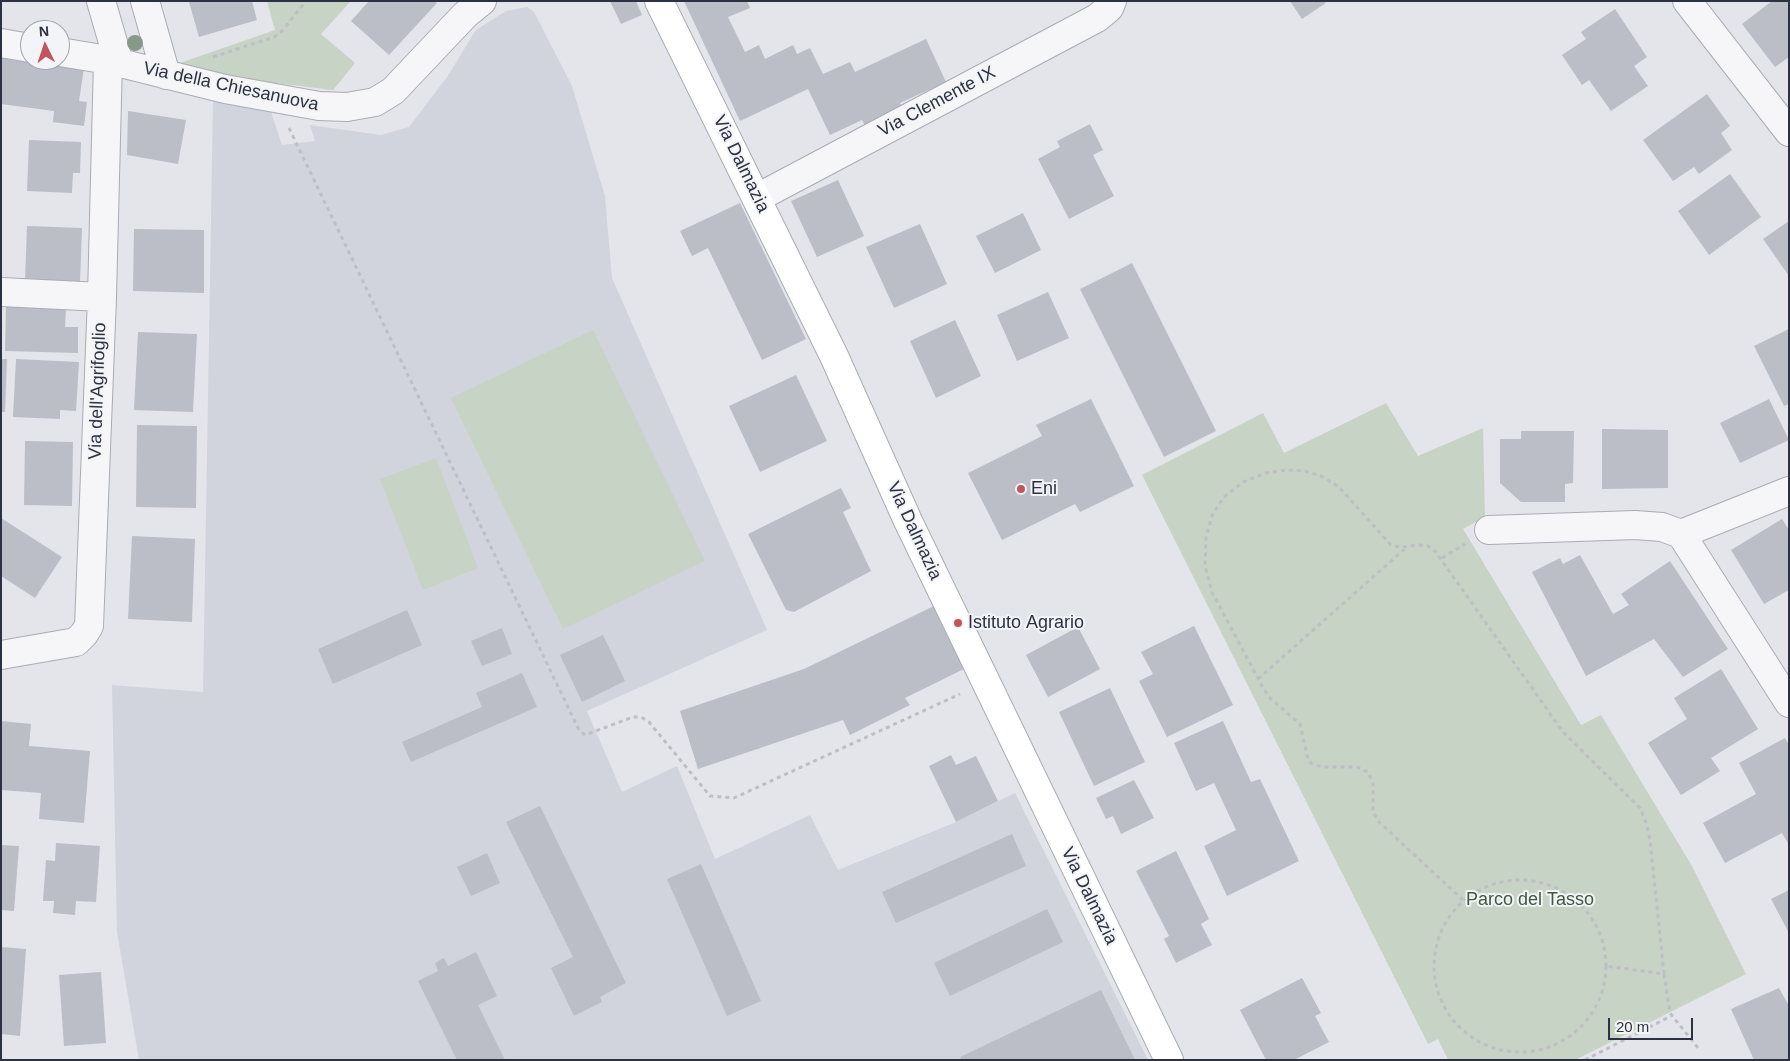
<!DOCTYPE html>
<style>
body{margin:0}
#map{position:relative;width:1790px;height:1061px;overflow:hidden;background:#e3e5ea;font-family:Arial,sans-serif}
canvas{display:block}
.frame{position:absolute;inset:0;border:2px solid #2c3241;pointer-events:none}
.north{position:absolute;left:20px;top:20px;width:50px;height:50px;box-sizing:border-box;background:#f3f4f7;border:1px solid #a3a6ae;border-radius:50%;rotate:356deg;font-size:14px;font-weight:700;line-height:20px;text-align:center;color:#2c3241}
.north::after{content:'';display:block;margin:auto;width:18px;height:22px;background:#c3545c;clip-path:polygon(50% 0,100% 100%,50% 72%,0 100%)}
.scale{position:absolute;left:1608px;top:1018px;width:85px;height:22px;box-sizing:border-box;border:2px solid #2c3241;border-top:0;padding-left:6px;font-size:15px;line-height:18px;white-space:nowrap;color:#2c3241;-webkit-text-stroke:4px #f3f4f7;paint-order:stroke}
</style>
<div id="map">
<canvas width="1790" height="1061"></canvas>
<div class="frame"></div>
<div class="north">N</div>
<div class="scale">20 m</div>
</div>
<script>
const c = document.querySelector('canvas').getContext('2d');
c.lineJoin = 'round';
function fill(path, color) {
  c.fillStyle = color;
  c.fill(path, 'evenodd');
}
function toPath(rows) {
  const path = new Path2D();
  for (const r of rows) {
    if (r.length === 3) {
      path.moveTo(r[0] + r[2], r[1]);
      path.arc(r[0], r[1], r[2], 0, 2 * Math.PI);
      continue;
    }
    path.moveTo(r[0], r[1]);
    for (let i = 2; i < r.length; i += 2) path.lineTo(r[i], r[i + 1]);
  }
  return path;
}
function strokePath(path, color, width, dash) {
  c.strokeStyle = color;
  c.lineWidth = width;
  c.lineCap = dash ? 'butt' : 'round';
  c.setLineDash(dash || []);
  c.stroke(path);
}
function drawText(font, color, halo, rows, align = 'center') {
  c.font = font + ' Arial,sans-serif';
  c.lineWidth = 4;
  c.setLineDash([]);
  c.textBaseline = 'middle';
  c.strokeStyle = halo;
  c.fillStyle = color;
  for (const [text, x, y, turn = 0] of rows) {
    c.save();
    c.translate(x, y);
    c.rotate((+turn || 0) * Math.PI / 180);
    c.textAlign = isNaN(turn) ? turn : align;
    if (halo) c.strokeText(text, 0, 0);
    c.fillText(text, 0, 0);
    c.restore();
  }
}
fill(toPath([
 [527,7,534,12,572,86,605,196,612,278,767,630,587,711,622,792,677,766,715,859,810,815,838,870,956,822,1015,793,1148,1060,139,1060,117,932,112,685,203,692,213,100,269,106,282,145,315,141,310,125,381,135,409,127,447,77,476,30,506,11]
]), '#d1d4dc');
fill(toPath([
 [267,1,351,1,321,34,355,63,333,90,201,74,182,67,180,63,275,30],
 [593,330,705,561,563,629,451,398],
 [1386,403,1418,456,1483,428,1485,517,1463,529,1581,725,1601,715,1692,866,1746,974,1575,1060,1448,1060,1438,1039,1428,1044,1142,475,1263,413,1284,453],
 [436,458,478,568,423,590,380,479]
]), '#c7d3c5');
fill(toPath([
 [192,1,252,1,257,20,199,37,189,2],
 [369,1,434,1,437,3,389,55,351,21],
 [610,1,636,1,642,15,621,24],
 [684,1,747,1,750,8,728,17,745,52,759,45,765,59,793,45,797,54,810,48,823,74,850,62,855,72,926,39,946,82,900,103,904,111,867,129,862,120,830,135,808,89,740,121],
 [1290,1,1324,1,1326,3,1302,19],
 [1772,1,1789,1,1789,57,1775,67,1742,24],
 [1615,9,1647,57,1634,66,1648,86,1611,111,1589,80,1582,85,1562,55,1586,39,1581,32],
 [1,57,84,68,79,101,87,102,84,126,53,122,54,111,1,104],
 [1707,94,1730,126,1721,133,1732,150,1699,174,1694,167,1673,181,1643,140],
 [128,111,186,120,178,164,127,155],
 [1090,124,1103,150,1093,155,1114,196,1069,219,1038,159,1060,147,1057,141],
 [29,140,81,142,80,173,73,173,72,193,27,191],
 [1730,174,1761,217,1709,255,1678,211],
 [838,180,864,236,817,257,791,201],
 [740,203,806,339,762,360,708,248,692,256,680,231],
 [1023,213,1041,250,995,273,976,236],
 [1789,221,1789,276,1763,239],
 [920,224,947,284,894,308,866,247],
 [27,226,82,228,80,282,25,280],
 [134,229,204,230,204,293,133,291],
 [1132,263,1216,431,1164,457,1080,289],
 [1048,292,1069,338,1017,361,997,315],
 [6,306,66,308,65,327,78,327,78,353,5,351],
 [955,320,981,376,936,398,910,341],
 [1789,329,1789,404,1784,406,1754,346],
 [138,332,197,334,193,412,134,410],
 [1,359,7,359,5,412,1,412],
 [16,359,79,362,76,411,60,410,60,419,13,417],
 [796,375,827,441,760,472,729,406],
 [1091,399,1134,486,1080,512,1075,504,1002,540,968,473,1042,436,1036,425],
 [1769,399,1789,440,1740,463,1720,423],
 [137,425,197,426,196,508,136,507],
 [1602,429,1668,430,1668,488,1602,489],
 [1521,431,1574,431,1573,483,1565,484,1565,502,1521,502,1500,483,1500,439,1521,439],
 [25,441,73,442,72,506,24,505],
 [841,488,851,508,843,512,871,571,794,612,786,610,748,534],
 [1,518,62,557,35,598,1,576],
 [1782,519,1789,530,1789,590,1764,604,1731,550],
 [132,536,195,539,192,622,128,619],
 [1580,555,1613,614,1629,605,1621,594,1670,561,1728,649,1683,677,1654,639,1586,676,1532,572,1560,558,1563,564],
 [936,605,966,668,905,698,910,705,850,735,843,720,698,769,680,711,804,669],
 [407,610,422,645,333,684,318,649],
 [1194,626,1233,705,1167,737,1139,681,1153,674,1141,652],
 [1078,627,1100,669,1048,697,1026,655],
 [502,628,512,654,482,666,471,641],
 [603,635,625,681,582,702,560,655],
 [1721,669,1758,729,1711,758,1720,771,1681,795,1648,743,1687,719,1674,698],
 [522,673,537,707,411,762,402,742,482,707,476,693],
 [1110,688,1145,762,1094,786,1059,712],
 [1,721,31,724,29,746,90,751,84,823,39,819,41,793,1,790],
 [1223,721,1251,782,1260,779,1299,861,1227,896,1204,846,1236,830,1214,783,1196,791,1174,743],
 [1785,738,1789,745,1789,845,1782,833,1725,863,1703,823,1756,794,1739,763],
 [951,755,956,765,976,756,998,801,956,822,929,766],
 [1134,780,1154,818,1121,834,1113,816,1106,819,1096,798],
 [540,806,626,983,600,997,602,1002,574,1016,551,968,573,957,506,822],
 [1012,834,1026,866,896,923,882,892],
 [56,843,100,846,96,902,76,901,75,915,53,913,54,901,43,901,46,860,55,861],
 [1,845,19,846,14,911,1,910],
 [1176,851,1209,919,1201,924,1212,945,1176,963,1164,939,1169,936,1136,871],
 [487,853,500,883,471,896,457,867],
 [701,864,761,1001,727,1016,667,879],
 [1789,890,1789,933,1771,899],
 [1047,909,1063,942,950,996,934,963],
 [1,947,26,949,20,1036,1,1034],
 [476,952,497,996,478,1005,505,1060,457,1060,418,981,438,971,435,963,444,958,448,966],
 [101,972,106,1043,64,1046,59,975],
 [1302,978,1321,1013,1315,1016,1329,1042,1294,1060,1266,1060,1240,1010],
 [1779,988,1789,1006,1789,1060,1754,1060,1731,1009],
 [1101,990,1135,1060,962,1060,960,1057]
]), '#bbbec6');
const street = toPath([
 [101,1,119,63],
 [145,1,166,75],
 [1687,1,1789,132],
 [1,43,30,48],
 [60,52,108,60,225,89,319,106,347,107,375,102,393,91,465,15,482,1],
 [757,198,1097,18,1109,8,1112,1],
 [1,292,102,297],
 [1489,530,1635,525,1662,527,1681,534,1789,491],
 [1681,534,1789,703],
 [1,655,76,642,84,634,89,626,102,297,108,60]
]);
const secondary = toPath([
 [659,1,834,356,908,521,1169,1060]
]);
strokePath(street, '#a8acb4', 30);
strokePath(secondary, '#a8acb4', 30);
strokePath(toPath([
 [213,57,274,37,282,31,306,1],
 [289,128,579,730,585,735,633,717,641,717,649,722,710,796,734,798,960,694],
 [1442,558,1465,544],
 [1258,679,1407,547],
 [1520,966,86],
 [1463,900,1378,821,1373,811,1373,783,1368,772,1357,767,1322,767,1311,763,1308,759,1300,724,1270,698,1263,688,1212,592,1205,566,1206,537,1213,513,1224,497,1243,482,1266,473,1287,470,1305,471,1321,476,1339,487,1391,545,1399,547,1420,545,1428,546,1435,551,1563,732,1640,808,1647,825,1650,840,1664,974,1606,966],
 [1664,974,1670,1013,1698,1048],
 [1585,1060,1673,1015]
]), '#bdbfc5', 3, [4, 4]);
strokePath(street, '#f6f6f8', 28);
strokePath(secondary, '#fff', 28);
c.fillStyle = '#88998a';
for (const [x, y] of [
 [135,43]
]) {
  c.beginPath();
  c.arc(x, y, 8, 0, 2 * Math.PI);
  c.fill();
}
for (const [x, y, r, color] of [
 [1021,489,5,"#c3545c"],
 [958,623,5,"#c3545c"]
]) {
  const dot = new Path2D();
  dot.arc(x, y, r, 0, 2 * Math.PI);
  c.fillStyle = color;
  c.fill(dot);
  strokePath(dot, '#f3f4f7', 2);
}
drawText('18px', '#2c3241', '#f3f4f7', [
 ["Via della Chiesanuova",231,87,12],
 ["Via Clemente IX",937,102,-28],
 ["Via Dalmazia",741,164,64],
 ["Via dell'Agrifoglio",98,391,-88],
 ["Via Dalmazia",914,531,65],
 ["Via Dalmazia",1089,896,64]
]);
drawText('18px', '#2c3241', '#f3f4f7', [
 ["Eni",1031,489],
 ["Istituto Agrario",968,623]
], 'left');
drawText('18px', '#3e5b3b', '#f3f4f7', [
 ["Parco del Tasso",1530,900]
]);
</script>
